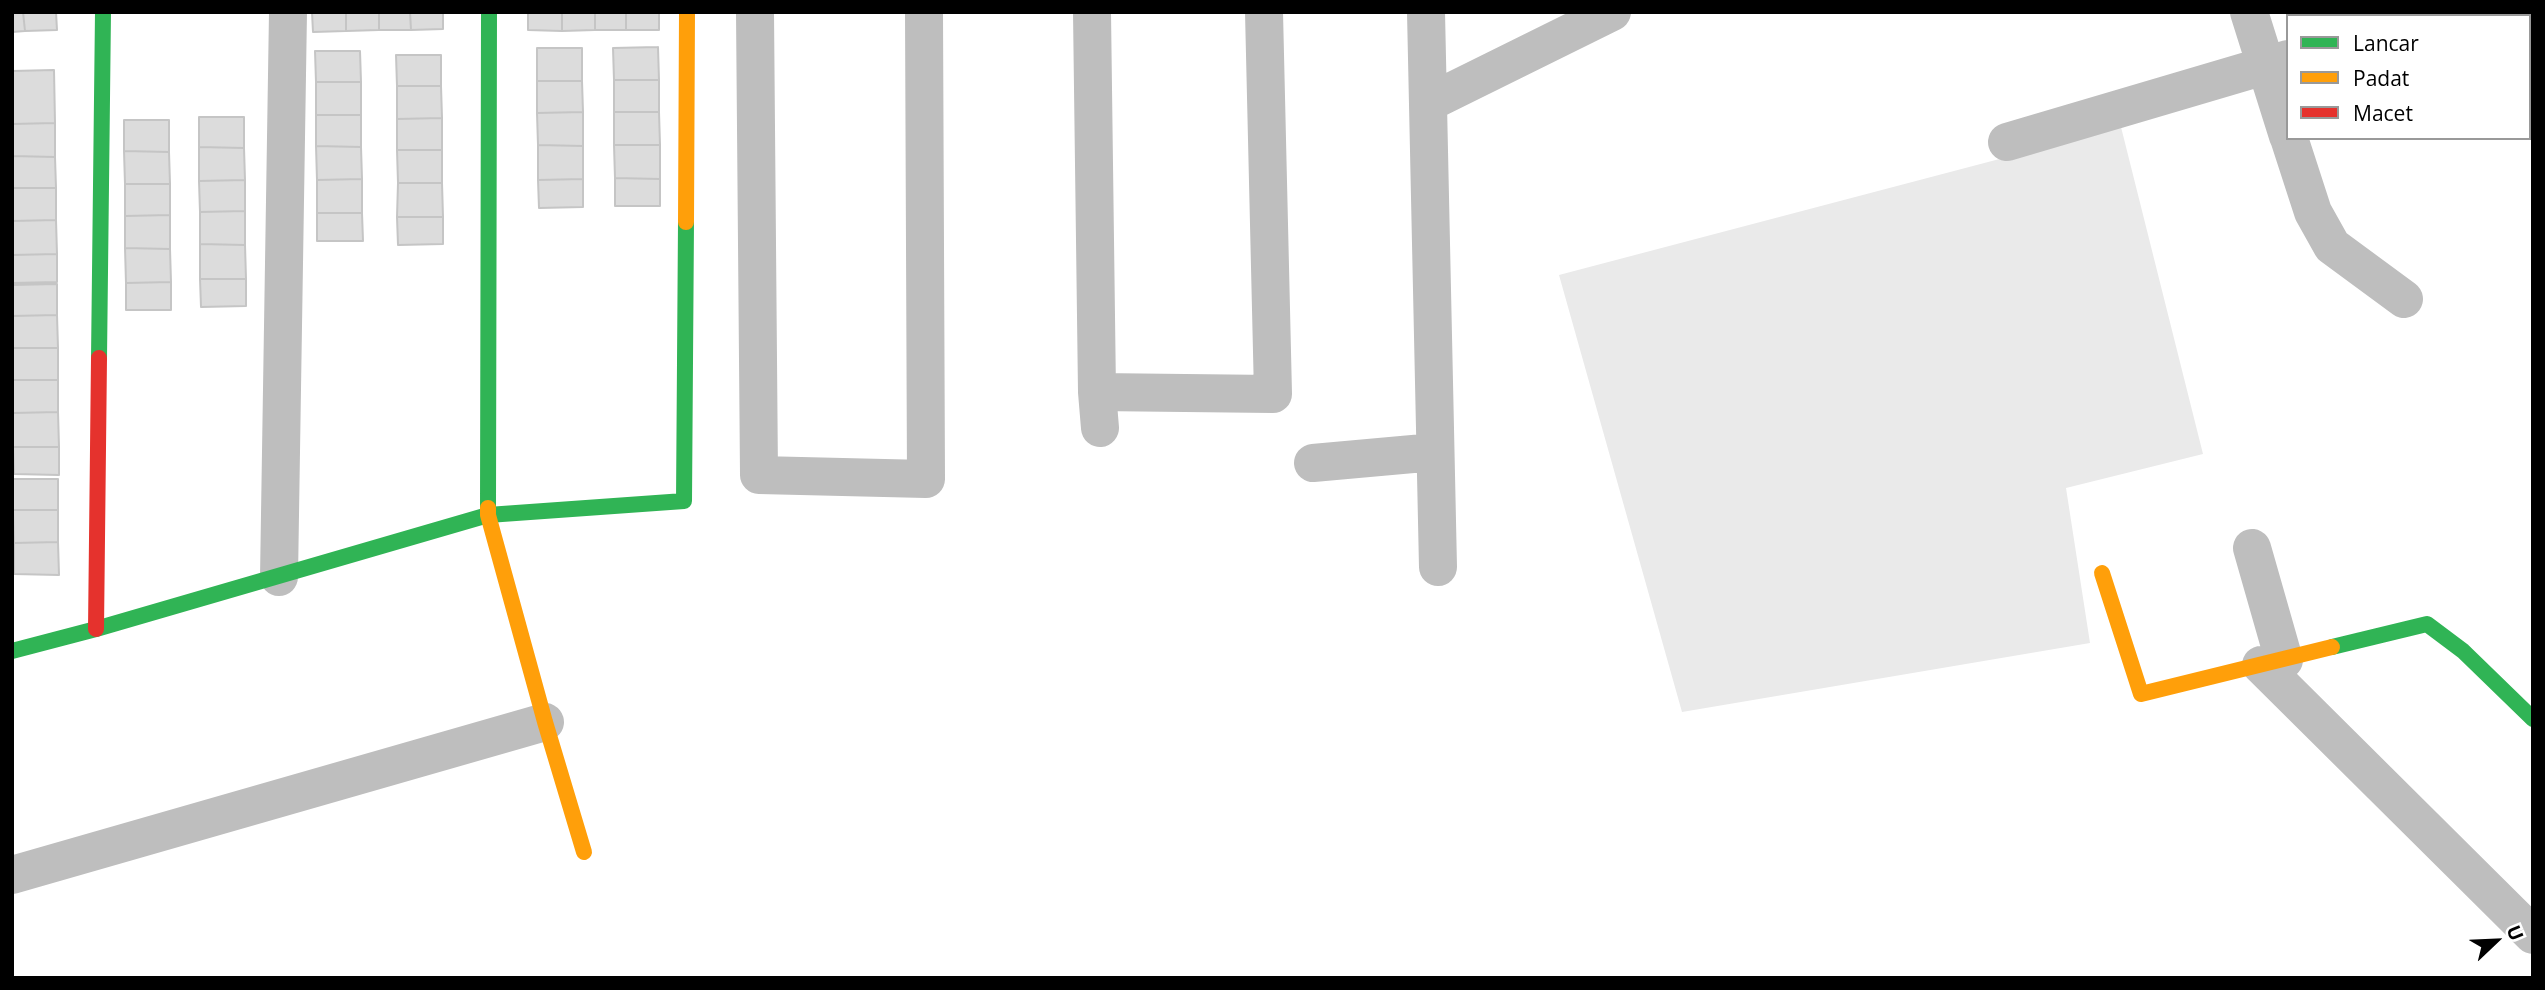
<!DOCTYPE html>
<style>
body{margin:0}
#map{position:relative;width:2545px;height:990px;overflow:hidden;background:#fff;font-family:"Open Sans",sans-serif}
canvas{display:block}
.frame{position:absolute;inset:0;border:14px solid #000;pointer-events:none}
.legend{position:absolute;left:2286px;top:14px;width:245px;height:126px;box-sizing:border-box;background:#fff;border:2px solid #999;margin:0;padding:9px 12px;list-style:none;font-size:21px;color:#000}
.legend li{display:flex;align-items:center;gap:14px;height:35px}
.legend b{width:35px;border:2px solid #999}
.north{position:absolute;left:2461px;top:906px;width:70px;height:70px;-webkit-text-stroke:5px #fff;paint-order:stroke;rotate:67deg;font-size:19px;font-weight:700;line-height:28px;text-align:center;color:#000}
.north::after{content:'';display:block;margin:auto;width:24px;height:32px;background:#000;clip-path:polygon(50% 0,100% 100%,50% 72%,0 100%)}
</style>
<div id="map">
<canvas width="2545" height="990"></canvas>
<div class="frame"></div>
<ul class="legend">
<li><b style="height:9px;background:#30b455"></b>Lancar</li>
<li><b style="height:9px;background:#ff9f0a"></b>Padat</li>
<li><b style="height:9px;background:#e5322d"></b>Macet</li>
</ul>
<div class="north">U</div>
</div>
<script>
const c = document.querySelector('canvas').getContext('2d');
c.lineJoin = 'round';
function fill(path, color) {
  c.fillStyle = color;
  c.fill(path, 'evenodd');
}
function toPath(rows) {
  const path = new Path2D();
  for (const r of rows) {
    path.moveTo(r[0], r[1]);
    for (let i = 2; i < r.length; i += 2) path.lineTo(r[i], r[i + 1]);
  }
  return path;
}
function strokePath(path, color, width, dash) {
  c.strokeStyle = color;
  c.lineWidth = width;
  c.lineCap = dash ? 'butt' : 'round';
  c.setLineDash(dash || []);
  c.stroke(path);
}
fill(toPath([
 [2121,127,2203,454,2066,488,2090,643,1682,712,1559,275]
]), '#eaeaea');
const building = toPath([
 [12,12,23,12,25,31,12,32,12,12],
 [23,12,56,12,57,30,25,31,23,12],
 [312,12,346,12,346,31,313,32,312,12],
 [346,12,379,12,379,30,346,31,346,12],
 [379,12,410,12,411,30,379,30,379,12],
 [410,12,443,12,443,29,411,30,410,12],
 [528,12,562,12,562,31,528,30,528,12],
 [562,12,595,12,595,30,562,31,562,12],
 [595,12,626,12,626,30,595,30,595,12],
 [626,12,659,12,659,30,626,30,626,12],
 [658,47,659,80,614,80,613,48,658,47],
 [537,48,582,48,582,81,537,81,537,48],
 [315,51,360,51,361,82,316,82,315,51],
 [396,55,441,55,441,86,397,86,396,55],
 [54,70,55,123,12,124,12,71,54,70],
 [614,80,659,80,659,112,614,112,614,80],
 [537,81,582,81,583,112,537,113,537,81],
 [316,82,361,82,361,115,316,115,316,82],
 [397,86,441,86,442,118,397,119,397,86],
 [583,112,583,146,538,145,537,113,583,112],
 [614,112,659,112,660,145,614,145,614,112],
 [316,115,361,115,361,147,316,146,316,115],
 [199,117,244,117,244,148,199,147,199,117],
 [442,118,442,150,397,150,397,119,442,118],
 [124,120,169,120,169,152,124,151,124,120],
 [55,123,55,157,12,156,12,124,55,123],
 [538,145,583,146,583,179,538,180,538,145],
 [614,145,660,145,660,179,615,178,614,145],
 [316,146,361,147,362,179,317,180,316,146],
 [199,147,244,148,245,180,199,181,199,147],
 [397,150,442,150,442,183,398,183,397,150],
 [124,151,169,152,170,184,125,184,124,151],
 [12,156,55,157,56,188,12,188,12,156],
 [615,178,660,179,660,206,615,206,615,178],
 [362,179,362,213,317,213,317,180,362,179],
 [583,179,583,207,539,208,538,180,583,179],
 [245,180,245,211,200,212,199,181,245,180],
 [398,183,442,183,443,217,397,217,398,183],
 [125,184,170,184,170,215,125,216,125,184],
 [12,188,56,188,56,220,12,221,12,188],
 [245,211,245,245,200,244,200,212,245,211],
 [317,213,362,213,363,241,317,241,317,213],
 [170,215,170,249,125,248,125,216,170,215],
 [397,217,443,217,443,244,398,245,397,217],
 [56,220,57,254,12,255,12,221,56,220],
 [200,244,245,245,246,279,200,279,200,244],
 [125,248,170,249,171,282,126,283,125,248],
 [57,254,57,282,12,283,12,255,57,254],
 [200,279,246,279,246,306,201,307,200,279],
 [171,282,171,310,126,310,126,283,171,282],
 [57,284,57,315,12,316,12,285,57,284],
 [57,315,58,348,12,348,12,316,57,315],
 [12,348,58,348,58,380,13,380,12,348],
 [13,380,58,380,58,412,13,413,13,380],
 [58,412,59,447,13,447,13,413,58,412],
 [13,447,59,447,59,475,14,474,13,447],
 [13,479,58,479,58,510,13,510,13,479],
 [13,510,58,510,58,542,14,543,13,510],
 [58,542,59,575,14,574,14,543,58,542]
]);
fill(building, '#dcdcdc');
strokePath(building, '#c5c5c5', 2);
strokePath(toPath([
 [755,12,759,475,926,479,924,12],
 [1092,12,1097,392,1100,428],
 [1426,12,1438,567],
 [2249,12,2288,136],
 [2448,16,2461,12],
 [1428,103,1612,12],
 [2289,138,2313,212,2332,246,2404,299],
 [2007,142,2288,59],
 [1097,392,1273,394,1264,12],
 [1313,463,1435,452],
 [2252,548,2284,660],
 [279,577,288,12],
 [2261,665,2533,935],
 [12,875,545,722]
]), '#bebebe', 38);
strokePath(toPath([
 [99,358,103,12],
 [488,508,489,12],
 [2332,647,2427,624,2463,651,2533,719],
 [12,651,96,629,488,515,684,501,686,222]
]), '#30b455', 16);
strokePath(toPath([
 [686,222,687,12],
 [488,508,488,515,545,722,584,852],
 [2102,573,2141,694,2332,647]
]), '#ff9f0a', 16);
strokePath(toPath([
 [96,629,99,358]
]), '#e5322d', 16);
</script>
